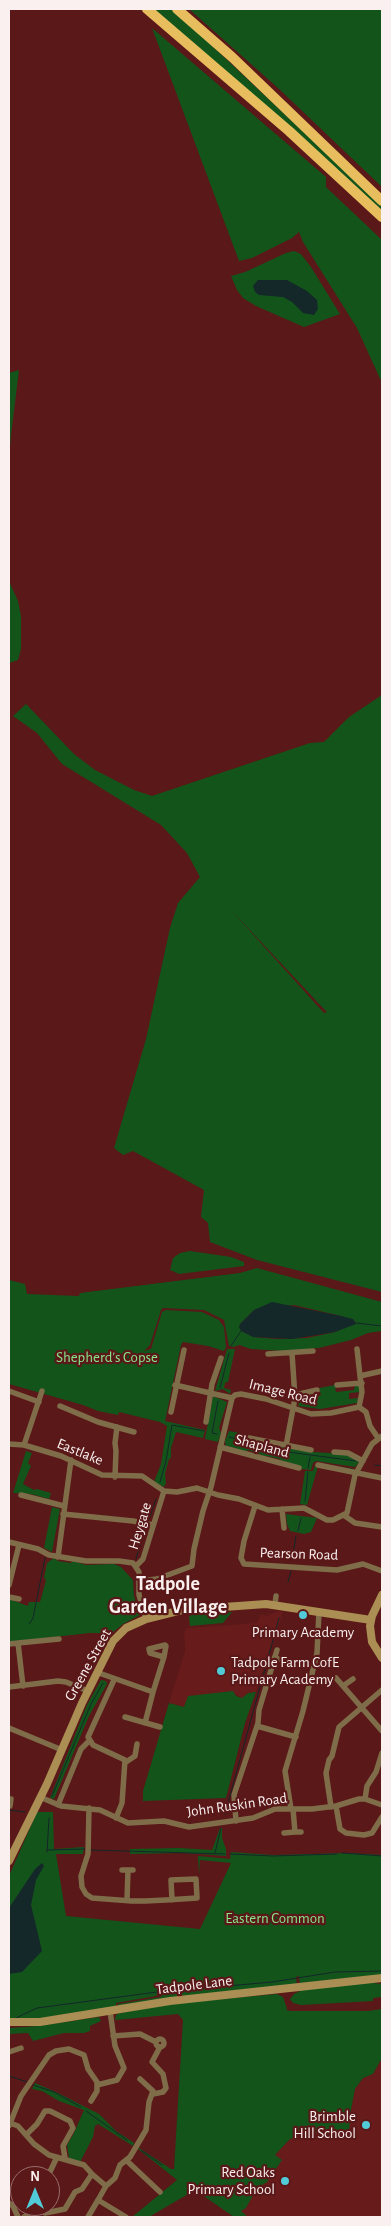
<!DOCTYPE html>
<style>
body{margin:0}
#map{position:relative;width:391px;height:2226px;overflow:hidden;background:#5a1818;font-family:"Alegreya Sans",sans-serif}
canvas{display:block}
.frame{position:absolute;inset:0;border:10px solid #f9f0ef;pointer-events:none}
.north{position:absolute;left:10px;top:2166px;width:50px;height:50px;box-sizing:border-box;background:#5a1818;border:1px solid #9a6e6e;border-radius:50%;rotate:0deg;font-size:14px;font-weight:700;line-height:20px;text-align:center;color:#f9f0ef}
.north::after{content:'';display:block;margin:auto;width:18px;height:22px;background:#52cbd8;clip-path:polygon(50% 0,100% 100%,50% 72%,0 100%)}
</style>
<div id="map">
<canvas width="391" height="2226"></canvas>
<div class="frame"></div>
<div class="north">N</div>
</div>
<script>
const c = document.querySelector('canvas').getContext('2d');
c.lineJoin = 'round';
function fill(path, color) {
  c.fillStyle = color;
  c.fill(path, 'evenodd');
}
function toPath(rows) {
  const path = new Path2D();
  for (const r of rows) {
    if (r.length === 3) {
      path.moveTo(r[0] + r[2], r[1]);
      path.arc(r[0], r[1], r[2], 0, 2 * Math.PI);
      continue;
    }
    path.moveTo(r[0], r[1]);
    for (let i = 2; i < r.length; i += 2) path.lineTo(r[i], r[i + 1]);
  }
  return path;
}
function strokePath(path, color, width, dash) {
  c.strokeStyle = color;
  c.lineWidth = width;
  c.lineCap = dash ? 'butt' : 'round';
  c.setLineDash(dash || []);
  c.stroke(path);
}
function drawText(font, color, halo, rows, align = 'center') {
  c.font = font + ' "Alegreya Sans",sans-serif';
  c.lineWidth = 4.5;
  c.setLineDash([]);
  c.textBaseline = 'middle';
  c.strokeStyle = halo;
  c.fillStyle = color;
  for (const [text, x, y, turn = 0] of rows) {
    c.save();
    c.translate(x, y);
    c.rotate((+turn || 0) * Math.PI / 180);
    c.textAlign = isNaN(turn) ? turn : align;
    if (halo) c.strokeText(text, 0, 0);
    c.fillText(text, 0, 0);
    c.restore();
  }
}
fill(toPath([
 [278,1611,283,1612,256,1692,248,1693,242,1698,235,1694,184,1707,169,1703,185,1651,184,1632,187,1628,257,1623,261,1614,267,1616],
 [382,2058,382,2217,248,2217,216,2193,275,2155,290,2139,307,2133,320,2133,339,2139,349,2135,350,2115,355,2089,363,2078,373,2074]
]), '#671b1b');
fill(toPath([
 [153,9,173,9,382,206,382,212],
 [189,9,382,9,382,187,278,88],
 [152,28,326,177,326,187,382,240,382,383,357,328,303,242,299,232,292,238,252,258,239,261],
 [294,251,301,254,311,267,340,314,304,327,256,306,243,298,237,290,231,276,245,272,286,253],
 [19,370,11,435,9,459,9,373],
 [9,581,18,601,21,616,21,649,18,660,9,663],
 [382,695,382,1292,257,1260,210,1242,208,1223,201,1217,204,1190,133,1151,123,1155,114,1148,146,1039,170,928,178,903,200,877,187,853,161,825,62,764,37,733,13,716,26,704,74,754,95,770,134,790,152,796,310,743,324,742,349,717],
 [231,910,322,1007,327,1012,324,1013],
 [190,1251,231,1257,244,1262,244,1266,179,1274,170,1270,173,1258,180,1253],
 [257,1268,382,1302,382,1331,368,1333,351,1340,319,1348,283,1351,251,1349,239,1345,234,1347,229,1346,224,1320,204,1310,163,1308,161,1310,150,1345,144,1351,151,1349,162,1312,166,1310,202,1312,219,1320,224,1327,226,1347,224,1351,208,1346,183,1342,181,1345,165,1421,205,1430,203,1438,176,1432,171,1448,171,1458,169,1459,165,1474,166,1483,164,1487,154,1482,161,1464,167,1426,160,1422,119,1412,118,1415,98,1411,83,1405,9,1384,9,1280,25,1284,27,1294,79,1296,80,1293,240,1273],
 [294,1305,341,1316,356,1322,335,1332,307,1338,277,1339,253,1337,240,1324,254,1310],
 [227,1349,235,1349,228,1382,225,1383,224,1388,231,1390,230,1394,223,1389,215,1391],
 [335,1385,336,1392,354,1390,355,1386,360,1385,361,1392,349,1393,349,1399,358,1398,357,1403,320,1409,298,1406,300,1399,297,1396,301,1395,302,1400,321,1395,319,1388],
 [213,1396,227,1402,219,1428,221,1433,218,1442,205,1439],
 [229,1431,245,1434,241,1435,241,1438,271,1445,313,1452,345,1454,360,1461,355,1467,316,1461,313,1463,311,1470,301,1469,301,1467,281,1461,280,1459,267,1456,264,1457,260,1454,248,1450,245,1452,228,1446,226,1447,225,1441],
 [26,1451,32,1453,28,1463,31,1466,23,1484,34,1490,37,1489,51,1493,49,1499,31,1494,13,1493],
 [316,1463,354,1469,354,1471,318,1466,307,1505,300,1504,305,1471,313,1471],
 [52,1507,60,1509,52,1552,44,1548],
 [286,1514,317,1518,311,1532,304,1534,290,1531,287,1524],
 [54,1558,58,1561,71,1563,73,1561,86,1565,114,1564,121,1567,133,1580,134,1596,140,1615,123,1624,112,1633,90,1633,9,1642,9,1599,28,1606,29,1602,40,1602,46,1580,44,1578,47,1563],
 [232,1612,223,1623,190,1626,189,1617,193,1613,198,1614],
 [101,1680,106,1681,107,1684,89,1716,54,1799,50,1798,87,1705],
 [233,1691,236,1696,242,1698,248,1693,256,1692,245,1723,226,1798,143,1801,143,1791,169,1703,184,1707,188,1696],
 [37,1812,53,1812,54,1849,84,1847,83,1854,56,1854,66,1916,200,1929,231,1863,200,1860,199,1875,198,1856,230,1859,231,1852,273,1855,349,1853,382,1855,382,1976,300,1985,299,1976,296,1977,297,1985,184,1996,182,1995,181,1988,178,1988,177,1998,118,2007,118,2004,161,1997,160,1991,156,1996,116,2003,116,2008,51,2018,9,2019,9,1876],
 [220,1828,222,1828,222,1838,226,1849,226,1856,184,1853,130,1854,130,1849,179,1848,212,1850],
 [365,1982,382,1984,382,1997,373,1998,373,2001,301,2005,293,2003,290,1999,294,1994,302,1990],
 [277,1994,283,1997,287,2009,286,2010,291,2011,368,2011,382,2009,382,2058,373,2074,363,2078,355,2089,350,2115,349,2135,339,2139,320,2133,307,2133,290,2139,275,2155,282,2160,267,2182,257,2188,246,2208,241,2211,248,2217,234,2217,195,2190,149,2217,132,2217,177,2180,137,2148,139,2148,171,2169,174,2169,183,2020,178,2014,115,2020,116,2015,119,2013,177,2003],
 [99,2017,101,2021,90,2026,90,2031,84,2033,64,2033,33,2041,28,2033,9,2034,9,2025,10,2028,38,2026],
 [35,2083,56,2092,99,2114,116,2131,134,2143,133,2146,98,2124,95,2126,93,2137,80,2162,69,2158,67,2145,74,2133,84,2110,59,2101,42,2091,32,2089]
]), '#13541b');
fill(toPath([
 [258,280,287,280,307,291,317,300,318,309,314,315,303,313,292,302,283,297,259,295,255,292,253,286],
 [272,1302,341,1316,353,1319,356,1324,335,1332,292,1339,253,1337,241,1331,239,1327,240,1324,254,1310],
 [42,1863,44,1866,36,1880,31,1905,42,1951,22,1972,9,1974,9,1908,35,1869]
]), '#142729');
strokePath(toPath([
 [356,1323,382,1326],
 [231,1346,241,1331],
 [220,1388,229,1353],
 [217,1434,212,1433,218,1401],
 [229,1437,288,1452,356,1461],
 [375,1465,382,1466],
 [308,1468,310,1457],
 [160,1482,166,1461,172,1425,204,1431],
 [305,1501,308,1472],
 [149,1519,156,1499],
 [298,1531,301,1518],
 [136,1559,146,1527],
 [292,1560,296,1536],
 [288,1582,291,1571],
 [29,1624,33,1618,45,1558],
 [52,1796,91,1704,103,1683],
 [9,1810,25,1812],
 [225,1814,279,1618],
 [47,1850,86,1849],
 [90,1850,225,1854],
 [47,1852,49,1818],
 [215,1853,221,1828],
 [342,1853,382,1856],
 [230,1854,273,1856,337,1854],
 [182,1990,272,1982,335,1972,382,1971],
 [162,1992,178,1990],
 [16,2018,37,2008,157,1992],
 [9,2076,27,2082],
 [33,2085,54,2092,81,2107],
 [86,2111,127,2140],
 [142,2151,162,2165]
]), '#142729', 1);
strokePath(toPath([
 [357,1349,360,1376],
 [268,1354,313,1351],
 [175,1385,232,1398],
 [337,1385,362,1383],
 [9,1391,39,1402],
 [295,1395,317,1390],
 [60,1406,98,1422,134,1432],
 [359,1407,362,1392,360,1376,382,1371],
 [171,1412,184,1350],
 [206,1422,212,1384,221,1358],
 [249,1438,311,1450],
 [9,1444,24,1445,61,1456,102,1475,142,1476,164,1491,177,1492,197,1488,218,1495,239,1499,268,1510,304,1508,327,1520,333,1520,347,1513,355,1475,372,1444,382,1436],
 [24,1445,42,1391],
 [286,1446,295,1398,292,1353],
 [220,1447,299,1468],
 [334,1452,348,1453,363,1461],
 [318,1465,382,1478],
 [115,1477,116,1451,115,1443,117,1427],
 [21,1495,64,1506],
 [255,1506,244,1541,241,1558,244,1564,337,1570,363,1564,382,1571],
 [282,1509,284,1528],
 [63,1514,133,1521,153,1525],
 [345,1516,355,1523,382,1527],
 [9,1542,38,1549,49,1555,86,1561,119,1561,133,1563,139,1572,139,1595,146,1619],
 [58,1557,71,1460],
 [136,1566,143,1559,164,1491],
 [139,1581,157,1579,192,1566,194,1549,203,1511,211,1487,232,1398,235,1395,241,1394,266,1399,311,1414,331,1413,359,1407,366,1412,370,1426,378,1438],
 [9,1585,19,1545],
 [9,1597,19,1599],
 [275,1604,276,1596],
 [9,1644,18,1643],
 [274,1658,283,1660],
 [99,1673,153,1692,145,1723],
 [336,1678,382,1731],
 [114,1680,88,1737,93,1745,125,1760,122,1803,116,1818],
 [23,1686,18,1643,59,1639],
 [343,1686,353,1679],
 [9,1687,58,1681,66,1682,88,1691],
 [153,1692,164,1657,166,1646,165,1645,149,1649,150,1653,164,1657],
 [125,1717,160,1727],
 [257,1726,296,1737],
 [9,1728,62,1750],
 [126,1762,135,1756,137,1744],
 [40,1797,61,1806,100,1810,128,1823,164,1821,189,1827,253,1818,275,1809,312,1809,336,1806,359,1799,365,1799,382,1805],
 [365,1799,367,1786,376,1772,382,1753],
 [58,1805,81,1749,89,1741],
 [10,1806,11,1799],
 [336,1806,340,1829,346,1833,364,1835,372,1833,382,1817],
 [331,1807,326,1773,329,1760,332,1756,339,1727,382,1690],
 [89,1808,88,1854,81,1876,82,1887,86,1894,92,1898,132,1901,145,1901,166,1900,197,1898,196,1879,171,1880,172,1900],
 [291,1809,285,1771,303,1711,317,1653,319,1612],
 [293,1809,295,1832,301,1832],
 [236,1821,234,1795,258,1723,259,1710,277,1650],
 [284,1833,295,1832],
 [122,1870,133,1870],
 [127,1900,128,1870],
 [113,2036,140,2034,156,2042],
 [160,2043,4],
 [9,2052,21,2048],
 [97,2085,117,2080,124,2068,115,2046,110,2011],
 [153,2094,163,2092,166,2088,163,2074,152,2062,160,2047],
 [10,2123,18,2126,34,2144,49,2155,84,2165,92,2174,82,2189,75,2192,65,2209,45,2213],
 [9,2126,21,2096,49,2055,56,2051,69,2049,84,2055,88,2069,97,2082,97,2091,91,2101],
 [26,2135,37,2124,45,2111,50,2111,70,2121,73,2128,63,2146,65,2158],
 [126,2160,160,2192],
 [92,2174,106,2186],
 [48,2176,57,2157],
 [9,2203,13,2206,18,2217],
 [24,2217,34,2210,45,2208],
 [88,2217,98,2200],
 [126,2217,98,2200,106,2186,115,2178,120,2165,130,2157,146,2130,149,2102,153,2091,140,2079]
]), '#7f6d4a', 5.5);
strokePath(toPath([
 [382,1595,372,1616,370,1626,372,1642,382,1658],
 [9,1861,47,1784,82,1703,113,1641,126,1628,146,1619,182,1610,266,1604,371,1620],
 [9,2022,40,2022,170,2001,382,1978]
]), '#aa8e53', 8);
strokePath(toPath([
 [147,9,289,131,382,217],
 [177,9,232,57,382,201]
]), '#e8bd5e', 10);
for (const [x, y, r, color] of [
 [303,1615,5,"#52cbd8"],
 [221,1671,5,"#52cbd8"],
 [366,2125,5,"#52cbd8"],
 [285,2181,5,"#52cbd8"]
]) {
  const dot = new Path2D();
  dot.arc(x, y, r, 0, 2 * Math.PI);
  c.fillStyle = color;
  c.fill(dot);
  strokePath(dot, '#5a1818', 2);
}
drawText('15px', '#88e68b', '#5a1818', [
 ["Shepherd's Copse",107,1357],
 ["Eastern Common",275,1918]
]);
drawText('15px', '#f9f0ef', '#5a1818', [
 ["Image Road",283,1392,14],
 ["Shapland",262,1446,15],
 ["Eastlake",80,1452,22],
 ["Heygate",140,1526,-73],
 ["Pearson Road",299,1554,2],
 ["Greene Street",88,1665,-61],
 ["John Ruskin Road",237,1805,-8],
 ["Tadpole Lane",194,1985,-7]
]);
drawText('15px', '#f9f0ef', '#5a1818', [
 ["Primary Academy",303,1632,"center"],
 ["Tadpole Farm CofE",231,1662,"left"],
 ["Primary Academy",231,1679,"left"],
 ["Brimble",356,2116],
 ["Hill School",356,2133],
 ["Red Oaks",275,2172],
 ["Primary School",275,2189]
], 'right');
drawText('bold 20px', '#f9f0ef', '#5a1818', [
 ["Tadpole",168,1584],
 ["Garden Village",168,1607]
]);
</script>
